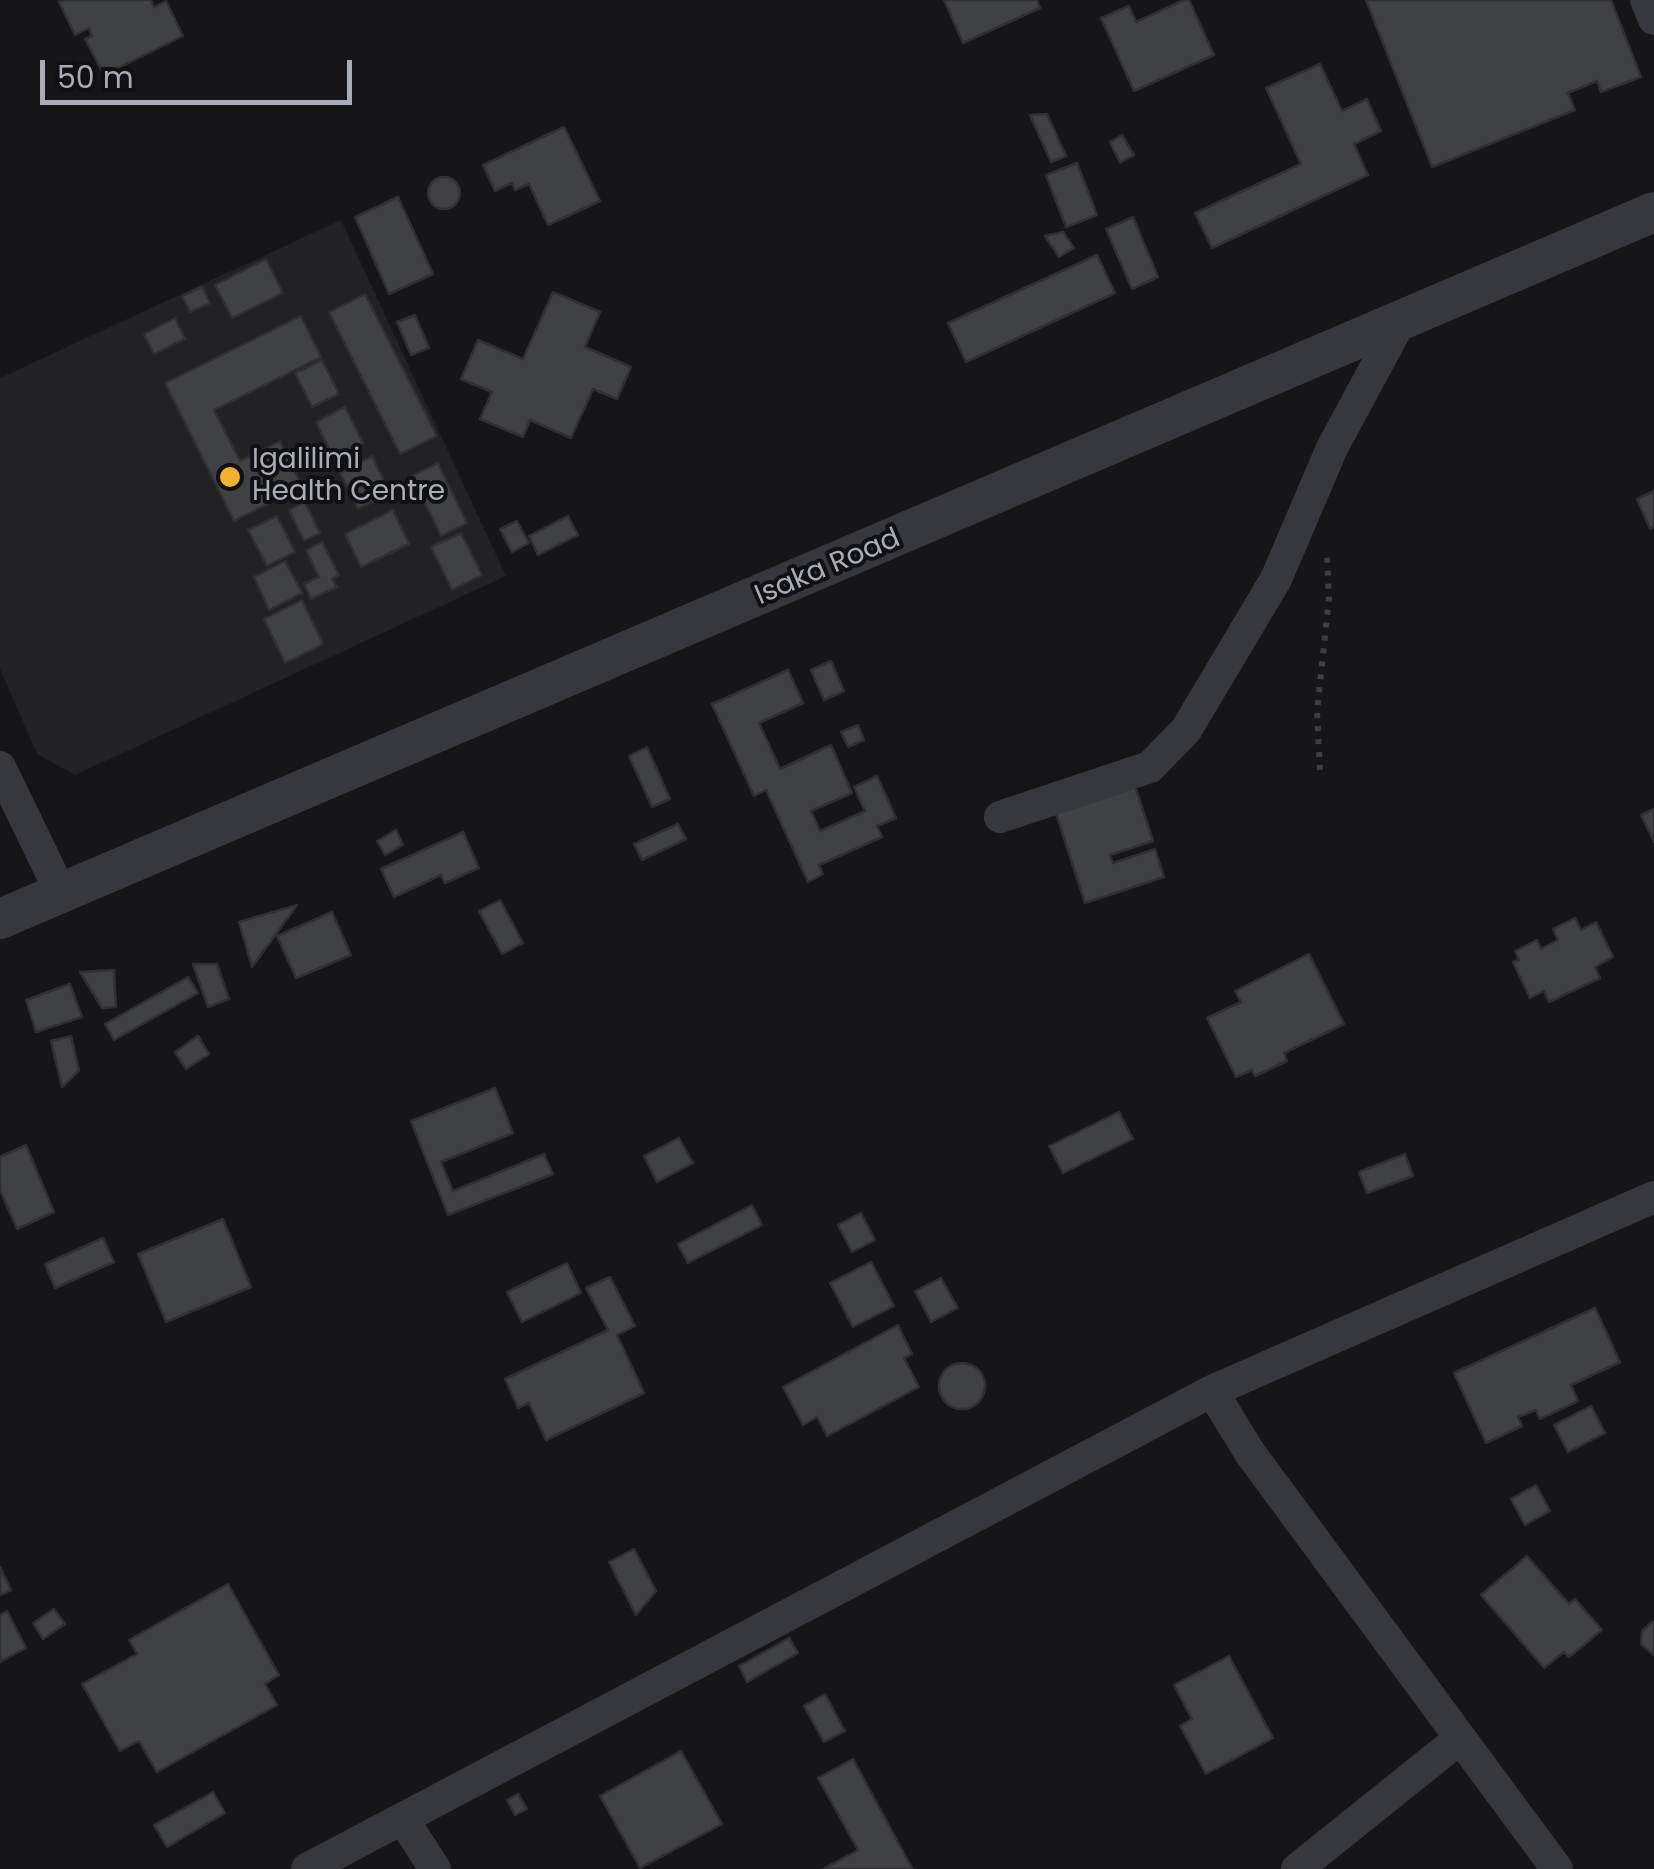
<!DOCTYPE html>
<style>
body{margin:0}
#map{position:relative;width:1654px;height:1869px;overflow:hidden;background:#161618;font-family:Poppins,sans-serif}
canvas{display:block}
.scale{position:absolute;left:40px;top:60px;width:312px;height:45px;box-sizing:border-box;border:5px solid #a8adb8;border-top:0;padding-left:12px;font-size:30px;line-height:35px;white-space:nowrap;color:#a8adb8;-webkit-text-stroke:8px #111113;paint-order:stroke}
</style>
<div id="map">
<canvas width="1654" height="1869"></canvas>
<div class="scale">50 m</div>
</div>
<script>
const c = document.querySelector('canvas').getContext('2d');
c.lineJoin = 'round';
function fill(path, color) {
  c.fillStyle = color;
  c.fill(path, 'evenodd');
}
function toPath(rows) {
  const path = new Path2D();
  for (const r of rows) {
    if (r.length === 3) {
      path.moveTo(r[0] + r[2], r[1]);
      path.arc(r[0], r[1], r[2], 0, 2 * Math.PI);
      continue;
    }
    path.moveTo(r[0], r[1]);
    for (let i = 2; i < r.length; i += 2) path.lineTo(r[i], r[i + 1]);
  }
  return path;
}
function strokePath(path, color, width, dash) {
  c.strokeStyle = color;
  c.lineWidth = width;
  c.lineCap = dash ? 'butt' : 'round';
  c.setLineDash(dash || []);
  c.stroke(path);
}
function drawText(font, color, halo, rows, align = 'center') {
  c.font = font + ' Poppins,sans-serif';
  c.lineWidth = 8;
  c.setLineDash([]);
  c.textBaseline = 'middle';
  c.strokeStyle = halo;
  c.fillStyle = color;
  for (const [text, x, y, turn = 0] of rows) {
    c.save();
    c.translate(x, y);
    c.rotate((+turn || 0) * Math.PI / 180);
    c.textAlign = isNaN(turn) ? turn : align;
    if (halo) c.strokeText(text, 0, 0);
    c.fillText(text, 0, 0);
    c.restore();
  }
}
fill(toPath([
 [341,220,506,576,75,775,37,754,0,669,0,378]
]), '#222225');
const building = toPath([
 [64,0,151,0,154,7,166,1,183,36,104,75,85,39,92,36,89,28,75,35,59,2,64,0],
 [944,0,1037,0,1040,8,963,43,944,0],
 [1184,0,1189,0,1214,55,1134,91,1101,18,1129,6,1136,22,1184,0],
 [1366,0,1611,0,1641,77,1601,92,1597,81,1568,93,1575,110,1432,167,1366,0],
 [1320,64,1342,111,1367,99,1381,131,1354,144,1368,175,1212,248,1195,213,1301,164,1266,88,1320,64],
 [1047,114,1066,156,1051,162,1030,115,1047,114],
 [564,127,600,201,548,225,529,184,515,190,512,183,495,191,483,165,564,127],
 [1122,135,1134,155,1120,163,1110,142,1122,135],
 [1077,163,1097,215,1066,227,1046,175,1077,163],
 [444,193,16],
 [398,197,433,274,389,294,355,217,398,197],
 [1133,217,1158,277,1132,289,1106,229,1133,217],
 [1063,232,1074,248,1059,257,1045,236,1063,232],
 [1097,255,1115,293,966,362,948,323,1097,255],
 [266,259,283,293,232,318,215,285,266,259],
 [202,287,210,303,190,312,182,296,202,287],
 [553,292,600,312,585,347,631,367,617,399,593,389,571,438,530,420,523,437,480,419,492,392,461,379,478,340,523,359,553,292],
 [365,294,437,436,400,454,329,312,365,294],
 [415,315,429,348,411,355,397,322,415,315],
 [301,316,321,357,214,410,240,461,280,441,302,486,234,521,165,383,301,316],
 [175,318,185,339,154,354,144,334,175,318],
 [322,360,339,394,312,407,295,373,322,360],
 [345,407,363,443,333,458,316,422,345,407],
 [372,456,390,493,358,509,340,473,372,456],
 [438,463,467,523,441,536,412,476,438,463],
 [1654,491,1654,527,1650,529,1637,499,1654,491],
 [305,502,320,533,304,541,289,510,305,502],
 [393,510,409,544,361,567,345,534,393,510],
 [277,516,295,552,267,566,248,530,277,516],
 [568,516,578,535,538,555,529,536,568,516],
 [517,521,529,543,512,552,500,529,517,521],
 [461,533,482,575,452,590,431,547,461,533],
 [322,542,339,575,332,579,337,587,311,599,304,584,319,577,306,550,322,542],
 [285,561,302,593,269,610,254,577,285,561],
 [302,600,323,644,285,663,264,619,302,600],
 [831,661,844,691,824,700,811,670,831,661],
 [788,670,803,703,759,723,780,769,831,745,852,793,811,811,820,831,865,811,854,787,877,776,896,818,877,826,882,837,819,865,823,874,808,882,766,790,754,796,712,704,788,670],
 [858,725,864,740,848,747,841,732,858,725],
 [647,747,670,799,652,807,629,756,647,747],
 [1132,777,1153,841,1110,855,1113,863,1155,849,1164,877,1085,903,1053,804,1132,777],
 [1654,809,1654,842,1641,815,1654,809],
 [678,824,686,839,642,860,634,844,678,824],
 [396,830,403,845,385,855,377,841,396,830],
 [463,832,479,868,445,883,441,875,394,897,381,869,463,832],
 [500,900,523,943,502,954,479,911,500,900],
 [297,905,252,967,239,922,297,905],
 [332,912,351,955,296,978,277,936,332,912],
 [1575,918,1581,930,1596,922,1613,957,1595,967,1600,978,1549,1002,1544,991,1530,998,1513,962,1519,960,1515,951,1537,940,1541,949,1558,940,1553,929,1575,918],
 [1309,954,1344,1024,1284,1053,1287,1061,1255,1076,1252,1070,1236,1077,1207,1018,1241,1002,1235,991,1309,954],
 [193,964,217,964,229,999,208,1007,193,964],
 [114,970,116,1007,102,1008,80,972,114,970],
 [188,977,198,993,114,1040,105,1024,188,977],
 [70,984,82,1017,36,1032,26,1000,70,984],
 [71,1036,79,1070,62,1087,51,1041,71,1036],
 [198,1036,209,1054,186,1069,175,1052,198,1036],
 [495,1088,513,1133,441,1162,453,1191,544,1154,553,1174,448,1215,411,1121,495,1088],
 [1119,1112,1133,1139,1063,1173,1049,1146,1119,1112],
 [679,1138,693,1163,657,1182,644,1156,679,1138],
 [26,1145,54,1212,17,1229,0,1190,0,1157,26,1145],
 [1405,1154,1413,1176,1367,1193,1359,1172,1405,1154],
 [752,1205,762,1225,688,1263,678,1244,752,1205],
 [861,1213,875,1240,852,1252,838,1225,861,1213],
 [223,1219,251,1287,166,1322,138,1254,223,1219],
 [103,1238,114,1262,55,1288,45,1264,103,1238],
 [871,1262,894,1306,853,1327,830,1283,871,1262],
 [567,1263,581,1293,522,1322,507,1292,567,1263],
 [610,1277,635,1326,617,1335,644,1393,546,1440,529,1403,518,1408,505,1379,608,1330,586,1288,610,1277],
 [941,1278,958,1308,931,1322,915,1291,941,1278],
 [1595,1308,1620,1362,1571,1385,1578,1401,1540,1419,1536,1410,1518,1417,1522,1426,1486,1443,1454,1373,1595,1308],
 [898,1325,912,1354,904,1358,919,1387,827,1436,817,1417,803,1425,783,1387,898,1325],
 [962,1386,23],
 [1591,1406,1605,1433,1568,1452,1554,1425,1591,1406],
 [1536,1485,1550,1511,1525,1525,1511,1499,1536,1485],
 [634,1549,656,1591,636,1615,609,1562,634,1549],
 [1527,1556,1569,1604,1575,1599,1602,1630,1569,1657,1564,1652,1544,1668,1481,1595,1527,1556],
 [0,1567,11,1590,0,1595,0,1567],
 [228,1584,279,1675,265,1684,277,1705,157,1772,139,1741,120,1751,82,1684,137,1654,129,1640,228,1584],
 [54,1609,65,1624,43,1639,33,1623,54,1609],
 [7,1611,26,1648,0,1662,0,1615,7,1611],
 [1652,1622,1654,1622,1654,1655,1641,1644,1642,1631,1652,1622],
 [789,1638,798,1653,747,1682,739,1666,789,1638],
 [1229,1656,1273,1738,1206,1774,1180,1726,1192,1719,1174,1685,1229,1656],
 [825,1694,845,1731,824,1742,804,1706,825,1694],
 [681,1751,722,1824,640,1868,600,1796,681,1751],
 [853,1759,912,1868,911,1869,823,1869,858,1850,818,1778,853,1759],
 [213,1792,225,1813,167,1847,154,1825,213,1792],
 [518,1794,527,1809,515,1815,507,1800,518,1794]
]);
fill(building, '#404145');
strokePath(building, '#303034', 2.5);
strokePath(toPath([
 [1320,770,1317,712,1329,598,1327,552]
]), '#3d3f44', 6, [5, 8]);
strokePath(toPath([
 [1646,0,1654,19],
 [0,767,61,893],
 [1000,817,1150,767,1186,730,1276,579,1332,448,1400,322],
 [1212,1391,1250,1453,1557,1869],
 [403,1819,435,1869],
 [307,1869,1212,1391,1654,1197],
 [1297,1869,1458,1740]
]), '#37383d', 32);
strokePath(toPath([
 [0,919,1654,212]
]), '#37383d', 40);
for (const [x, y, r, color] of [
 [230,477,12,"#f2b134"]
]) {
  const dot = new Path2D();
  dot.arc(x, y, r, 0, 2 * Math.PI);
  c.fillStyle = color;
  c.fill(dot);
  strokePath(dot, '#111113', 4);
}
drawText('28px', '#a8adb8', '#111113', [
 ["Igalilimi",252,461],
 ["Health Centre",252,493]
], 'left');
drawText('28px', '#a8adb8', '#111113', [
 ["Isaka Road",828,568,-23]
]);
</script>
